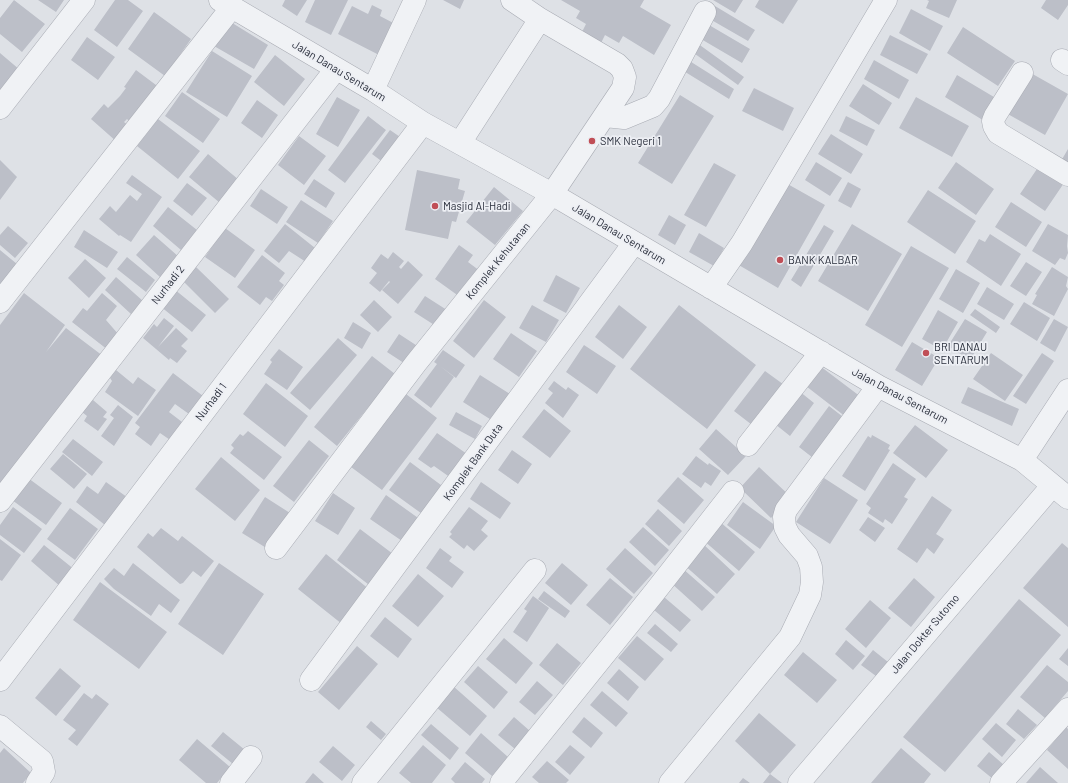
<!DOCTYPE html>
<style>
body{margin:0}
canvas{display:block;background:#dee1e6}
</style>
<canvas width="1068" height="783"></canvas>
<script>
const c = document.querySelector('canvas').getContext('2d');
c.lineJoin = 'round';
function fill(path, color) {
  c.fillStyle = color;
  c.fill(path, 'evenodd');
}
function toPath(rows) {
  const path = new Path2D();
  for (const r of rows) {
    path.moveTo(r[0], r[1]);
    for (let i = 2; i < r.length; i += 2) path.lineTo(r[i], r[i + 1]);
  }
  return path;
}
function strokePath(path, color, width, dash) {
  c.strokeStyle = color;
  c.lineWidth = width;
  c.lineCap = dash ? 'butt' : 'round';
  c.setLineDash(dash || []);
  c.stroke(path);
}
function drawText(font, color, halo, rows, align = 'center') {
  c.font = font + ' Barlow,sans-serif';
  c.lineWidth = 3.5;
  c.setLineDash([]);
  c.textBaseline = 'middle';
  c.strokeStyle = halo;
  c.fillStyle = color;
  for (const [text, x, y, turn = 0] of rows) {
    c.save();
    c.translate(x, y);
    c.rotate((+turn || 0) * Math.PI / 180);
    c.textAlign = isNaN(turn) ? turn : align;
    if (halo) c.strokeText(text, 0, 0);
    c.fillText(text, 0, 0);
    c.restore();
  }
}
fill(toPath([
 [14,0,45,24,22,52,0,34,0,18],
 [38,0,64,0,56,12],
 [115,0,128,0,143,11,117,47,94,30],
 [285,0,307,0,297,16,282,6],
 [315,0,348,0,331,35,305,22],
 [443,0,464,0,460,9],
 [561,0,644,0,640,7,671,25,654,55,623,36,619,43,605,35,601,43,582,32,586,24,576,18,580,11],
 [713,0,743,0,735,13],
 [759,0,798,0,783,24,755,7],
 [927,0,957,0,949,18,926,8,929,1],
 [1046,0,1068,0,1068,5,1058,20,1041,8],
 [372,5,382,10,380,16,399,26,383,57,338,34,352,6,368,14],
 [715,6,755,30,748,41,708,18],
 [911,9,943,26,930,51,899,33],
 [154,12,191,39,165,76,128,49],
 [229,21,268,45,254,69,214,46],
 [709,25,750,49,742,63,701,39],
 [963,27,1015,61,998,86,947,53],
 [890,35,928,54,917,74,880,55],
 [87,37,115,57,98,80,71,60],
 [697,43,744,77,738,85,691,51],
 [212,51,252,76,227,117,186,92],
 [0,53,20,70,0,93],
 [275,55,305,79,284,106,254,82],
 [688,60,734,89,729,99,682,70],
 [874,60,909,80,899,99,864,79],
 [136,70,160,88,130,122,127,119,124,122,130,127,117,142,91,119,104,104,108,108,120,96,126,88,124,87],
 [1029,72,1068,94,1045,135,1006,113],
 [957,75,999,100,986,122,945,97],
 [863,84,892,103,879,125,849,106],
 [754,88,794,108,783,131,742,111],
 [182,92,220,119,203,143,165,116],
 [680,95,714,116,672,184,638,163],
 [337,97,360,110,338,147,316,134],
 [916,97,969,126,952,157,899,128],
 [257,100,278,115,262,138,241,123],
 [368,116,386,130,345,183,328,170],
 [846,116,875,130,867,146,839,131],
 [158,119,200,151,178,179,137,146],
 [390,130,403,139,384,163,372,154],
 [831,134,863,154,851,174,818,154],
 [299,136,326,156,304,185,278,165],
 [1068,149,1068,165,1061,161],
 [208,154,239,180,220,203,189,177],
 [0,160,17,177,0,200],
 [816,162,842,178,830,196,805,180],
 [956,162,994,189,976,215,938,188],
 [714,163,736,175,706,227,684,215],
 [1039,166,1064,183,1045,211,1020,194],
 [417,170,460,179,458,189,465,191,456,222,452,221,448,239,405,230],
 [132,175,162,197,131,242,120,235,119,236,99,219,110,206,116,212,130,195,137,201,142,194,126,183],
 [314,179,335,193,326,208,304,194],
 [784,182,825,205,778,288,737,264],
 [848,182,861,189,851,208,838,201],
 [187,183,207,198,192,216,173,201],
 [494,187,523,211,495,245,466,222],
 [261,189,288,207,277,224,250,206],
 [928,190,976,221,955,254,907,222],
 [301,200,333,221,318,243,286,222],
 [1011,202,1042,222,1026,247,995,227],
 [168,207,197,230,181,250,153,226],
 [669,215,686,225,675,245,658,235],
 [285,224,315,248,306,262,289,251,279,263,264,251],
 [852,224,902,254,868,311,818,281],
 [1048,224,1068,235,1067,246,1068,253,1065,260,1060,258,1055,265,1032,251],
 [824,225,834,231,801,287,791,280],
 [8,226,28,243,15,258,0,245,0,235],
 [225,228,255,250,235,278,205,257],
 [84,230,118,252,107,268,74,247],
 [699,233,724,248,714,266,689,252],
 [990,234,1021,254,1001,286,966,262,979,239,985,242],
 [154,235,179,257,161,278,136,255],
 [459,245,473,255,468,262,480,271,460,297,435,279],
 [911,246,949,268,902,347,865,325],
 [0,250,17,264,0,285],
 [393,252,404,261,399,267,401,269,408,261,423,275,398,304,382,290,390,282,389,281,380,292,369,283,377,273,371,268,381,254,388,259],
 [262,255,285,273,279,281,284,285,272,301,266,297,260,305,237,287],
 [127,257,155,280,146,292,117,269],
 [85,259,106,278,89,298,68,278],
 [1026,262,1042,272,1026,296,1010,286],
 [196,267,229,299,215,313,183,281],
 [1052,267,1068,277,1066,286,1068,289,1054,316,1032,304,1037,295,1035,294],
 [956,269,980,283,963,313,939,299],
 [556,275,580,288,566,313,543,301],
 [116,277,143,301,131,314,105,290],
 [987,287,1014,304,1004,320,977,304],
 [174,289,206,315,192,332,160,306],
 [24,293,65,325,46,352,66,328,103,356,0,494,0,325],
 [102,293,117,306,106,320,119,335,108,350,72,322,83,308,87,311],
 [425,296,450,312,439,328,414,312],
 [374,300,392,317,378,332,360,315],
 [484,300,506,317,474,358,453,341],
 [1024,302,1050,318,1037,341,1010,324],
 [532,305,559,320,546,342,519,328],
 [619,305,647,327,623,359,595,337],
 [679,305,756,365,707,429,630,369],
 [975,309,1000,327,996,333,970,315],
 [938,310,958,322,942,350,922,339],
 [164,318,174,326,158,347,176,328,188,339,181,346,187,351,177,363,170,358,169,360,143,338,154,324,157,327],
 [965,319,987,332,970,360,948,346],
 [1054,319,1068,327,1055,352,1040,343],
 [353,322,371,333,362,349,344,338],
 [511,333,537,351,519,377,493,359],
 [399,334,422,349,410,367,387,352],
 [338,338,357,355,310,410,290,393],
 [912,342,939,358,922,386,895,370],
 [584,345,616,366,597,394,566,372],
 [279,349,303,367,287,390,264,374,272,362,270,360],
 [443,350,465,365,456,378,440,366,454,377,431,408,414,395,437,364,434,362],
 [991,353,1023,375,1005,401,973,379],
 [1042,353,1054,361,1026,404,1013,396],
 [372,356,395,374,337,446,314,427],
 [816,363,861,397,846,417,802,383],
 [116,370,133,384,138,377,156,390,138,416,105,392,112,381,110,378],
 [765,371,787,387,756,428,734,411],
 [173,373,203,396,189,414,175,404,169,412,186,425,173,442,160,433,151,446,135,434,140,427,135,423],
 [480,375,510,394,493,421,463,402],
 [554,381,566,390,568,387,579,395,563,418,545,403,553,393,548,389],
 [266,383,308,416,285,447,243,414],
 [968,387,1019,409,1012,426,961,403],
 [799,391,814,403,790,436,775,424],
 [406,394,437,418,382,490,351,467],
 [93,400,107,412,103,417,107,419,98,431,84,421,87,416,82,412],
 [118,405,133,417,114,446,101,436,114,418,110,415],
 [829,406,847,420,817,461,799,447],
 [544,409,571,431,550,458,522,437],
 [456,412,482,426,475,439,449,425],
 [915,425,948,450,926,478,893,453],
 [716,429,746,456,728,475,699,449],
 [248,431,282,457,264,480,230,453,234,448,231,445,240,434,243,436],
 [437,433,467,454,451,478,434,466,431,468,418,459],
 [872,435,890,445,888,449,890,450,865,491,842,476,868,436,871,438],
 [73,439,103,462,92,476,62,452],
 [309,440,329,456,294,502,273,486],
 [512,450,532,464,518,484,498,470],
 [63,454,87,474,74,489,50,469],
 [696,456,708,465,709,463,721,471,711,486,705,482,701,488,682,474],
 [221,457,260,490,235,521,195,489],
 [410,462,445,488,425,516,389,490],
 [893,463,916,479,904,497,908,499,892,524,885,519,883,523,868,513,871,508,866,504],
 [759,467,791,497,771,518,740,488],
 [678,477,704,500,684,524,657,501],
 [28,478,62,503,46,525,12,500],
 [824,478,858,500,830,544,796,522],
 [106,482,131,500,110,529,76,502,87,486,98,494],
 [481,482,511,503,500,519,470,499],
 [333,493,355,508,338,535,315,521],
 [386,495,421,520,405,543,370,519],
 [932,496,952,510,936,534,944,539,934,554,927,548,917,563,897,549],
 [265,497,290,513,268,549,242,533],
 [743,502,776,526,760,549,727,525],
 [13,507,42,529,24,553,0,535,0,525],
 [469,507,488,521,481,530,488,536,474,551,467,545,464,549,449,537,452,534,450,532],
 [70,508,98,529,75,560,47,539],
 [658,509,682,531,669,546,645,524],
 [868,517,885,528,875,542,859,530],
 [719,521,755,552,739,571,703,540],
 [643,527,669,550,655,566,629,542],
 [161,528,178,541,182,536,214,561,201,577,193,571,183,583,180,584,137,547,148,533,153,537],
 [360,529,397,557,373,588,337,560],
 [0,539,21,555,2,581,0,580],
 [702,543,735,574,717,594,683,564],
 [1062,543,1068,548,1068,627,1023,588],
 [44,545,75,570,61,587,31,561],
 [440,548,452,557,449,561,464,572,452,588,426,568],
 [625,548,653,573,634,594,606,569],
 [326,554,370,590,342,624,298,589],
 [133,563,180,600,171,613,159,604,151,616,114,589,104,579,114,568,124,576],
 [219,563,264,594,223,655,178,624],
 [562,563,588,585,571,605,545,583],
 [682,568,715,597,702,611,670,582],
 [418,574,444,596,418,627,392,606],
 [610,578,633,597,610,625,586,605],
 [914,578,935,597,911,627,888,608],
 [100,582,167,632,139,669,73,620],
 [544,591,570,611,565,618,538,599],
 [533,596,549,608,527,642,513,632,527,611,524,609],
 [664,597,691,620,680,632,654,610],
 [1019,599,1061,635,945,772,903,737],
 [870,600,891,618,866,648,845,629],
 [385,617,412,639,398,658,370,636],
 [655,624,678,644,671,652,647,633],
 [637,636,664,659,645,681,618,658],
 [504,638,533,663,516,684,486,659],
 [846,640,865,656,853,670,835,654],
 [557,643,581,663,563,685,539,665],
 [357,646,378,664,339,710,318,692],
 [1068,648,1068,666,1059,659],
 [873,650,888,662,876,676,861,665],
 [803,652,837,680,817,703,784,675],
 [1047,665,1068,682,1068,691,1045,718,1020,697],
 [478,666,508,692,494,709,464,682],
 [60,668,81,686,56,716,35,698],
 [619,669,639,687,628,701,607,683],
 [537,681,553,695,535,715,519,702],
 [453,686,487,716,470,736,436,707],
 [602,691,628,713,616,727,590,705],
 [84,693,92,699,96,694,109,704,77,746,68,739,76,730,63,720],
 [1018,709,1037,725,1024,739,1006,724],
 [759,713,796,745,770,774,735,741],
 [514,717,530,731,515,749,498,735],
 [584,717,603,733,591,748,572,732],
 [371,721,386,734,381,740,366,727],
 [996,723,1016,740,1002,757,982,739],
 [431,724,459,748,450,760,421,735],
 [1066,727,1068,729,1068,769,1047,750],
 [223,732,245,750,233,764,211,746],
 [481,733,508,757,492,776,465,753],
 [197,739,230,767,217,783,206,783,179,760],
 [423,745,446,765,432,783,411,783,399,773],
 [570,745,585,757,570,775,555,762],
 [333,746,355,765,342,781,319,762],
 [4,748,31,773,23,783,0,783,0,753],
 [901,748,931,774,924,783,871,783],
 [989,752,1004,765,993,779,977,766],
 [547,761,569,780,566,783,539,783,532,777],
 [465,762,485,779,482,783,455,783,451,779],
 [1040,767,1058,783,1026,783],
 [313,773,324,783,305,783],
 [770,774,782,783,763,783],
 [743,778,750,783,739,783]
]), '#bcbfc8');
const minor = toPath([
 [220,0,373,90,423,123,552,194,878,386,1022,460,1068,498],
 [1062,60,1068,64],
 [1022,73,995,116,993,121,994,126,998,133,1068,175],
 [373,90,415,0],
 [0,108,84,0],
 [605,116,624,118,653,106,659,99,705,12],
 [460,143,540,19],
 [711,288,742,243,886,0],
 [0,302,232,7],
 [748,445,821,352],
 [1022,460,1068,390],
 [0,501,336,69],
 [276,548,416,363,552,194,623,88,625,77,622,69,617,64,540,19,512,0],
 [0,680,423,123],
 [311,680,634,243],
 [0,726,42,761,44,772,37,783],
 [231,783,251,757],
 [363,783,535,570],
 [501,783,654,593,733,492],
 [670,783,790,637,810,595,812,582,811,567,807,556,789,535,785,527,784,517,786,510,878,386],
 [799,783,1052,486],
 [1001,783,1068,709]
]);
strokePath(minor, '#a8abb3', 23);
strokePath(minor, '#f0f2f5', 22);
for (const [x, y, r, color] of [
 [592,141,4,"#c04e56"],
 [435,206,4,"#c04e56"],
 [780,260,4,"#c04e56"],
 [926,353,4,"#c04e56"]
]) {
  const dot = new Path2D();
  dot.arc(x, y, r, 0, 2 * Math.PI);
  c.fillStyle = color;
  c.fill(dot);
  strokePath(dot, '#edeff4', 1.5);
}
drawText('11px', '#292e3b', '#edeff4', [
 ["Jalan Danau Sentarum",339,71,31],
 ["Jalan Danau Sentarum",619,234,31],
 ["Komplek Kehutanan",498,261,-51],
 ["Nurhadi 2",168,285,-52],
 ["Jalan Danau Sentarum",900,396,28],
 ["Nurhadi 1",211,402,-53],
 ["Komplek Bank Duta",473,462,-54],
 ["Jalan Dokter Sutomo",925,634,-50]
]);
drawText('11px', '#292e3b', '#edeff4', [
 ["SMK Negeri 1",600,141],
 ["Masjid Al-Hadi",443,206],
 ["BANK KALBAR",788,260],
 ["BRI DANAU",934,347],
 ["SENTARUM",934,360]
], 'left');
</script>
